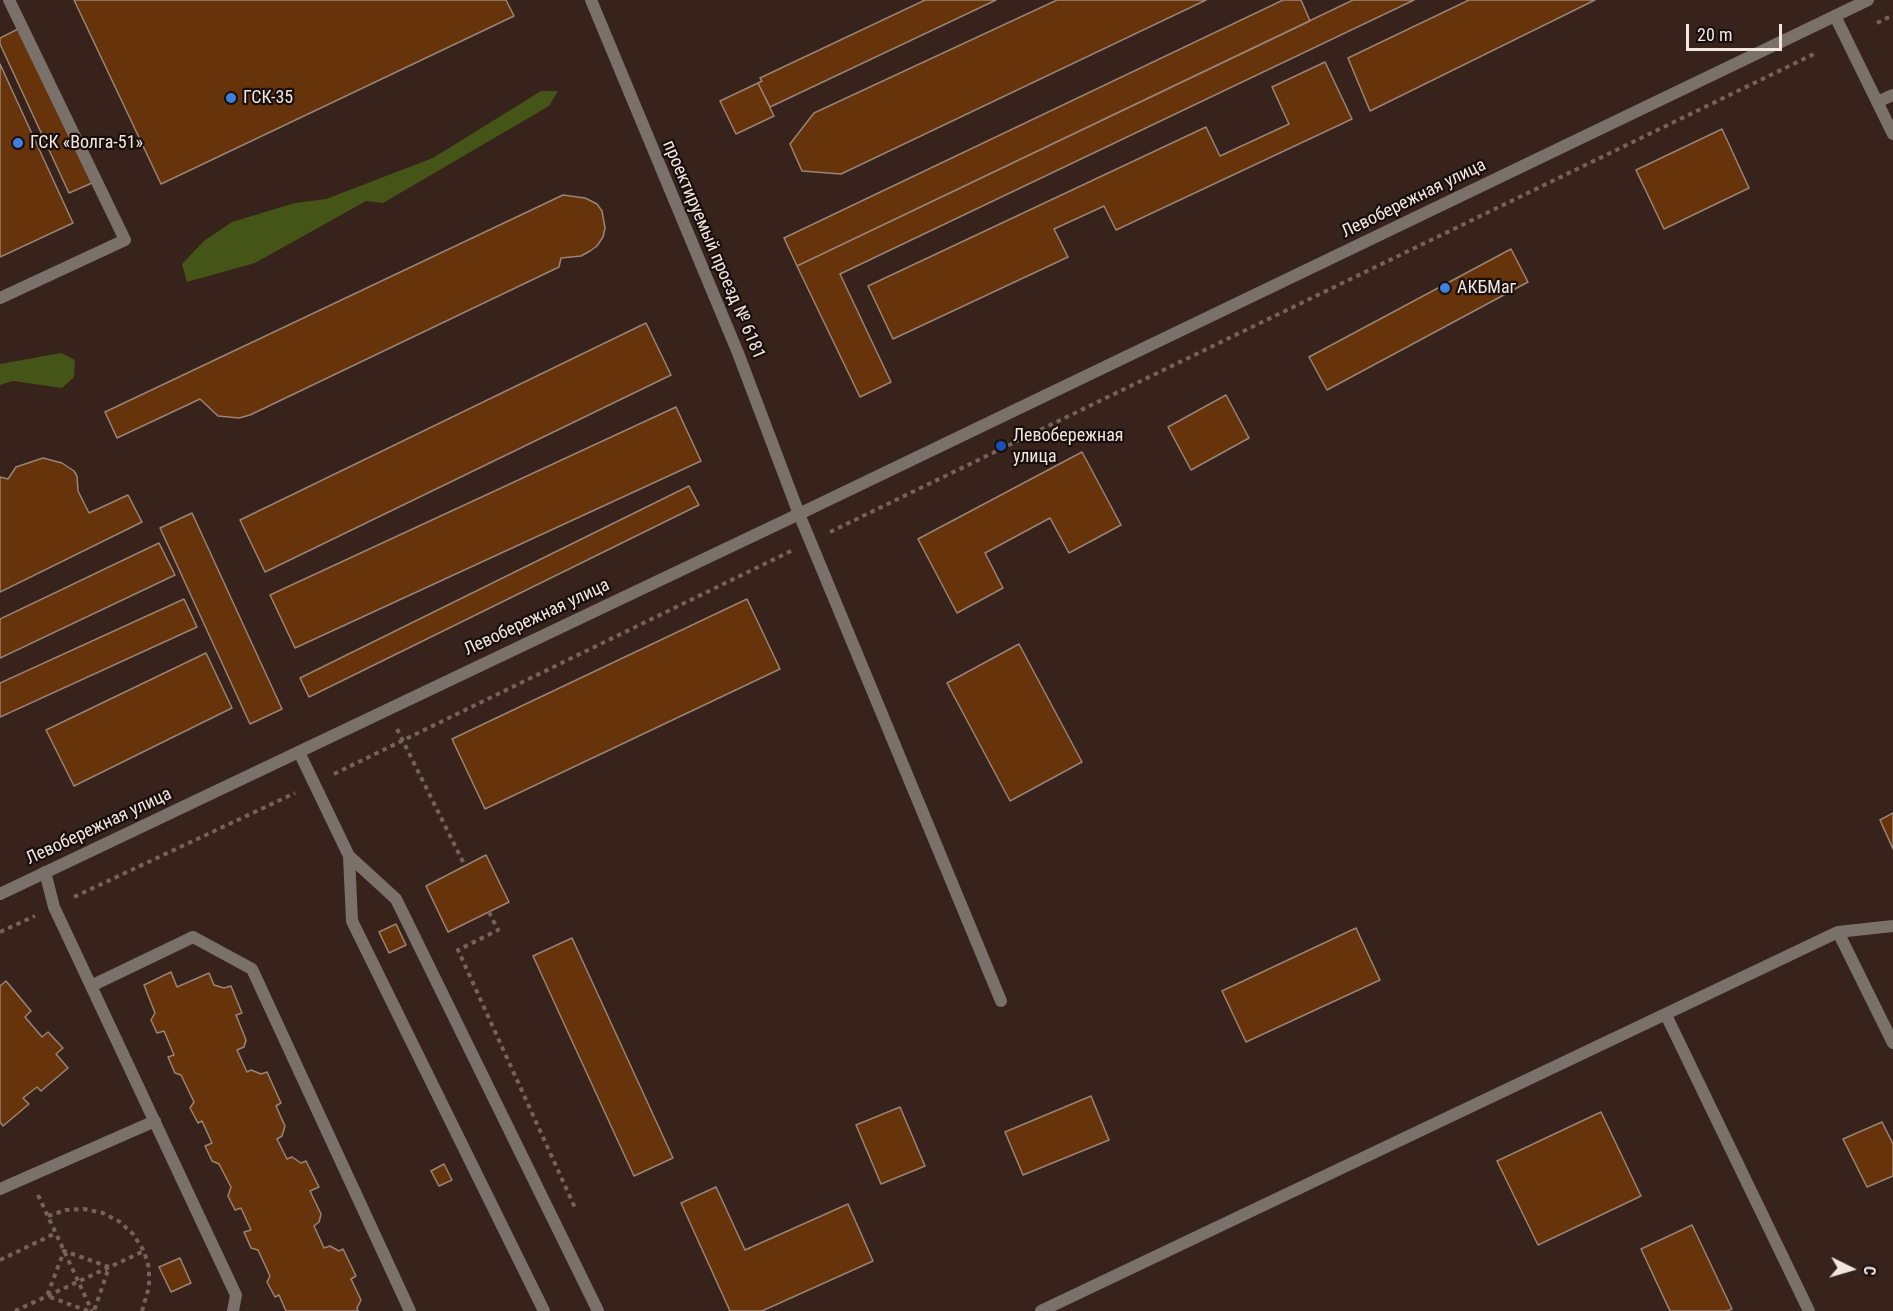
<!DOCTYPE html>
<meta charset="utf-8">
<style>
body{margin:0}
#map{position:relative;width:1893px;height:1311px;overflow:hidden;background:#37231c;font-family:"Roboto Condensed",sans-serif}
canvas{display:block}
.north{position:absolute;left:1821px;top:1239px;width:60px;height:60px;-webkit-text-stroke:4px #180f0c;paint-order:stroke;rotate:95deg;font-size:16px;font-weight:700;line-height:24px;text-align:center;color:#f3e5e0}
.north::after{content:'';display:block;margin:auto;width:21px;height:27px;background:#f3e5e0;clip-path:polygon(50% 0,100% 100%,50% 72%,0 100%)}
.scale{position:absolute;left:1686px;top:24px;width:96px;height:27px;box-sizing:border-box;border:3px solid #f3e5e0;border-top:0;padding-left:8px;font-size:18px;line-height:21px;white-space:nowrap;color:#f3e5e0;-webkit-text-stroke:4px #180f0c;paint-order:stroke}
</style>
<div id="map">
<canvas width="1893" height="1311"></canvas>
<div class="north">С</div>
<div class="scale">20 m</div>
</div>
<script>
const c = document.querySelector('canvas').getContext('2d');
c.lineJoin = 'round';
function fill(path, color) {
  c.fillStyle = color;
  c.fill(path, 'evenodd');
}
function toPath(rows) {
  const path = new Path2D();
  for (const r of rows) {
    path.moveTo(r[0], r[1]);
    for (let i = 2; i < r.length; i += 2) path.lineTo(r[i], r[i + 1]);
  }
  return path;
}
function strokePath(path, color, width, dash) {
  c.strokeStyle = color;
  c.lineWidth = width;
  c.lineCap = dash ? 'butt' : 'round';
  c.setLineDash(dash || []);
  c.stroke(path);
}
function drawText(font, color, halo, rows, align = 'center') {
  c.font = font + ' "Roboto Condensed",sans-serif';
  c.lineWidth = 4.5;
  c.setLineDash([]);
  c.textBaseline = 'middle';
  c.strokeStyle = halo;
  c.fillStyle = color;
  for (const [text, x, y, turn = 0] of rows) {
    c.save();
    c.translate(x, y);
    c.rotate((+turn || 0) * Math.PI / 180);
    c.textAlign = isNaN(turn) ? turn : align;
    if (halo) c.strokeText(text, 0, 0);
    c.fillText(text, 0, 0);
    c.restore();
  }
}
fill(toPath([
 [541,91,558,91,549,106,383,203,366,201,255,263,187,282,182,264,204,241,232,222,295,203,326,199,433,158],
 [61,353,75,360,74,377,62,388,13,381,0,385,0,364]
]), '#455517');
const building = toPath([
 [74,0,506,0,514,16,161,184,74,0],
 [925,0,996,0,770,107,758,83,762,81,760,78,925,0],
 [1057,0,1206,0,841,174,802,171,790,144,814,113,1057,0],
 [1283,0,1301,0,1310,21,797,266,784,238,1283,0],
 [1353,0,1414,0,840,274,891,382,860,397,797,266,1353,0],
 [1469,0,1595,0,1370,111,1348,58,1469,0],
 [20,28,92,183,69,193,0,44,0,38,20,28],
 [1325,62,1352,119,1116,230,1104,206,1054,229,1068,257,893,339,868,286,1206,127,1220,156,1289,124,1272,87,1325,62],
 [0,64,73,223,0,257,0,64],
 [758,83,774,116,736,134,720,101,758,83],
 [1722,129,1749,188,1664,229,1636,170,1722,129],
 [563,195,585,198,597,204,602,211,605,228,603,237,597,246,590,251,581,256,561,258,559,267,250,415,239,418,218,416,200,399,117,438,105,412,563,195],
 [1511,249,1528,282,1327,390,1309,357,1511,249],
 [646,323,671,375,265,572,240,520,646,323],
 [1226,395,1249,438,1191,470,1168,427,1226,395],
 [676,407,701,461,295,648,270,595,676,407],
 [1082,452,1121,525,1069,553,1050,518,985,553,1003,588,957,613,918,539,1082,452],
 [43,458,62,463,74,471,77,476,78,491,89,513,128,495,142,522,0,592,0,477,8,479,16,467,43,458],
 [689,486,699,505,309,697,300,678,689,486],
 [192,513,282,709,250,724,160,528,192,513],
 [159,543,175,575,0,658,0,619,159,543],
 [184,599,197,627,0,717,0,683,184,599],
 [747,599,780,669,485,809,452,739,747,599],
 [1019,644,1082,762,1010,801,947,683,1019,644],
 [206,653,232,708,74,786,46,730,206,653],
 [1893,813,1893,849,1880,820,1893,813],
 [486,855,509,902,448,932,426,886,486,855],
 [396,924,406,945,389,953,379,932,396,924],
 [1356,928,1380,980,1246,1042,1222,991,1356,928],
 [572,938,673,1158,634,1176,533,956,572,938],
 [171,972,177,987,209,973,214,985,224,988,231,986,242,1013,236,1015,246,1040,244,1047,237,1050,247,1072,251,1070,261,1074,267,1072,281,1103,276,1106,285,1126,282,1136,277,1139,287,1159,292,1157,301,1163,306,1161,319,1187,310,1191,321,1214,319,1222,314,1226,324,1248,330,1246,339,1251,343,1249,356,1276,351,1279,361,1300,357,1308,358,1311,286,1311,279,1295,275,1297,267,1282,270,1276,258,1250,251,1248,244,1232,251,1230,241,1208,235,1210,228,1196,231,1187,219,1164,212,1161,205,1146,212,1143,202,1121,198,1123,190,1108,194,1102,181,1075,175,1073,168,1057,174,1055,164,1031,157,1033,151,1020,155,1013,144,985,171,972],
 [6,981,31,1011,25,1017,42,1037,48,1032,63,1048,56,1054,68,1068,41,1091,37,1087,23,1098,29,1104,3,1126,0,1122,0,986,6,981],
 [1091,1096,1109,1140,1023,1175,1005,1132,1091,1096],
 [900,1107,925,1166,881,1184,856,1125,900,1107],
 [1601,1112,1641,1196,1538,1245,1497,1161,1601,1112],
 [1882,1122,1893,1144,1893,1176,1867,1187,1843,1139,1882,1122],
 [444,1164,452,1180,439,1186,431,1171,444,1164],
 [716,1187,745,1250,848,1204,873,1261,762,1311,730,1311,681,1203,716,1187],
 [1692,1225,1732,1309,1727,1311,1670,1311,1641,1249,1692,1225],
 [180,1258,191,1283,171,1292,159,1267,180,1258]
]);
fill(building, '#66330b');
strokePath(building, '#9a8476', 1.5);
strokePath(toPath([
 [1877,23,1893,15],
 [830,532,1816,53],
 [397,729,465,866],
 [334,774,791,551],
 [74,897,295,793],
 [489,912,498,930,458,950,576,1210],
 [0,932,35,916],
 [38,1195,92,1311],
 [48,1216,66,1210,84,1209,103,1213,120,1222,133,1234,144,1251,149,1268,149,1287,142,1311],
 [0,1260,56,1233],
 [15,1311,144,1251],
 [88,1311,47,1296,64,1251,109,1267,94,1311]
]), '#74625c', 4, [4.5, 4.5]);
strokePath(toPath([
 [1835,16,1893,134],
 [1877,102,1893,95],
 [0,298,125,240,9,0],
 [799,514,1001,1001],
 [299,752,349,856,396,899,598,1311],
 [349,856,352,921,544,1311],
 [45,872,54,907,236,1295,233,1311],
 [1838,932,1893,1043],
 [91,986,193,937,252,969,410,1311],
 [1666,1015,1809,1311],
 [0,1189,155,1121],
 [1041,1311,1838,932,1893,926]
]), '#79716a', 12);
strokePath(toPath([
 [591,0,738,353,799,514],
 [0,894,799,514,1868,0]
]), '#79716a', 12);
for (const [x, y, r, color] of [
 [231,98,6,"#3f7fe0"],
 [18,143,6,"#3f7fe0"],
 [1445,288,6,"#3f7fe0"],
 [1001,446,6,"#1a4fb4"]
]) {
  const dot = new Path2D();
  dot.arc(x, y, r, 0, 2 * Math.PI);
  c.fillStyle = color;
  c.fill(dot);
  strokePath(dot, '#180f0c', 2);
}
drawText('18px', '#f3e5e0', '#180f0c', [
 ["ГСК-35",243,98],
 ["ГСК «Волга-51»",30,143],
 ["АКБМаг",1457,288],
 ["Левобережная",1013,436],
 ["улица",1013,457]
], 'left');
drawText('18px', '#f3e5e0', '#180f0c', [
 ["Левобережная улица",1414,199,-26],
 ["проектируемый проезд № 6181",713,250,67],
 ["Левобережная улица",537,618,-25],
 ["Левобережная улица",99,827,-25]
]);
</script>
